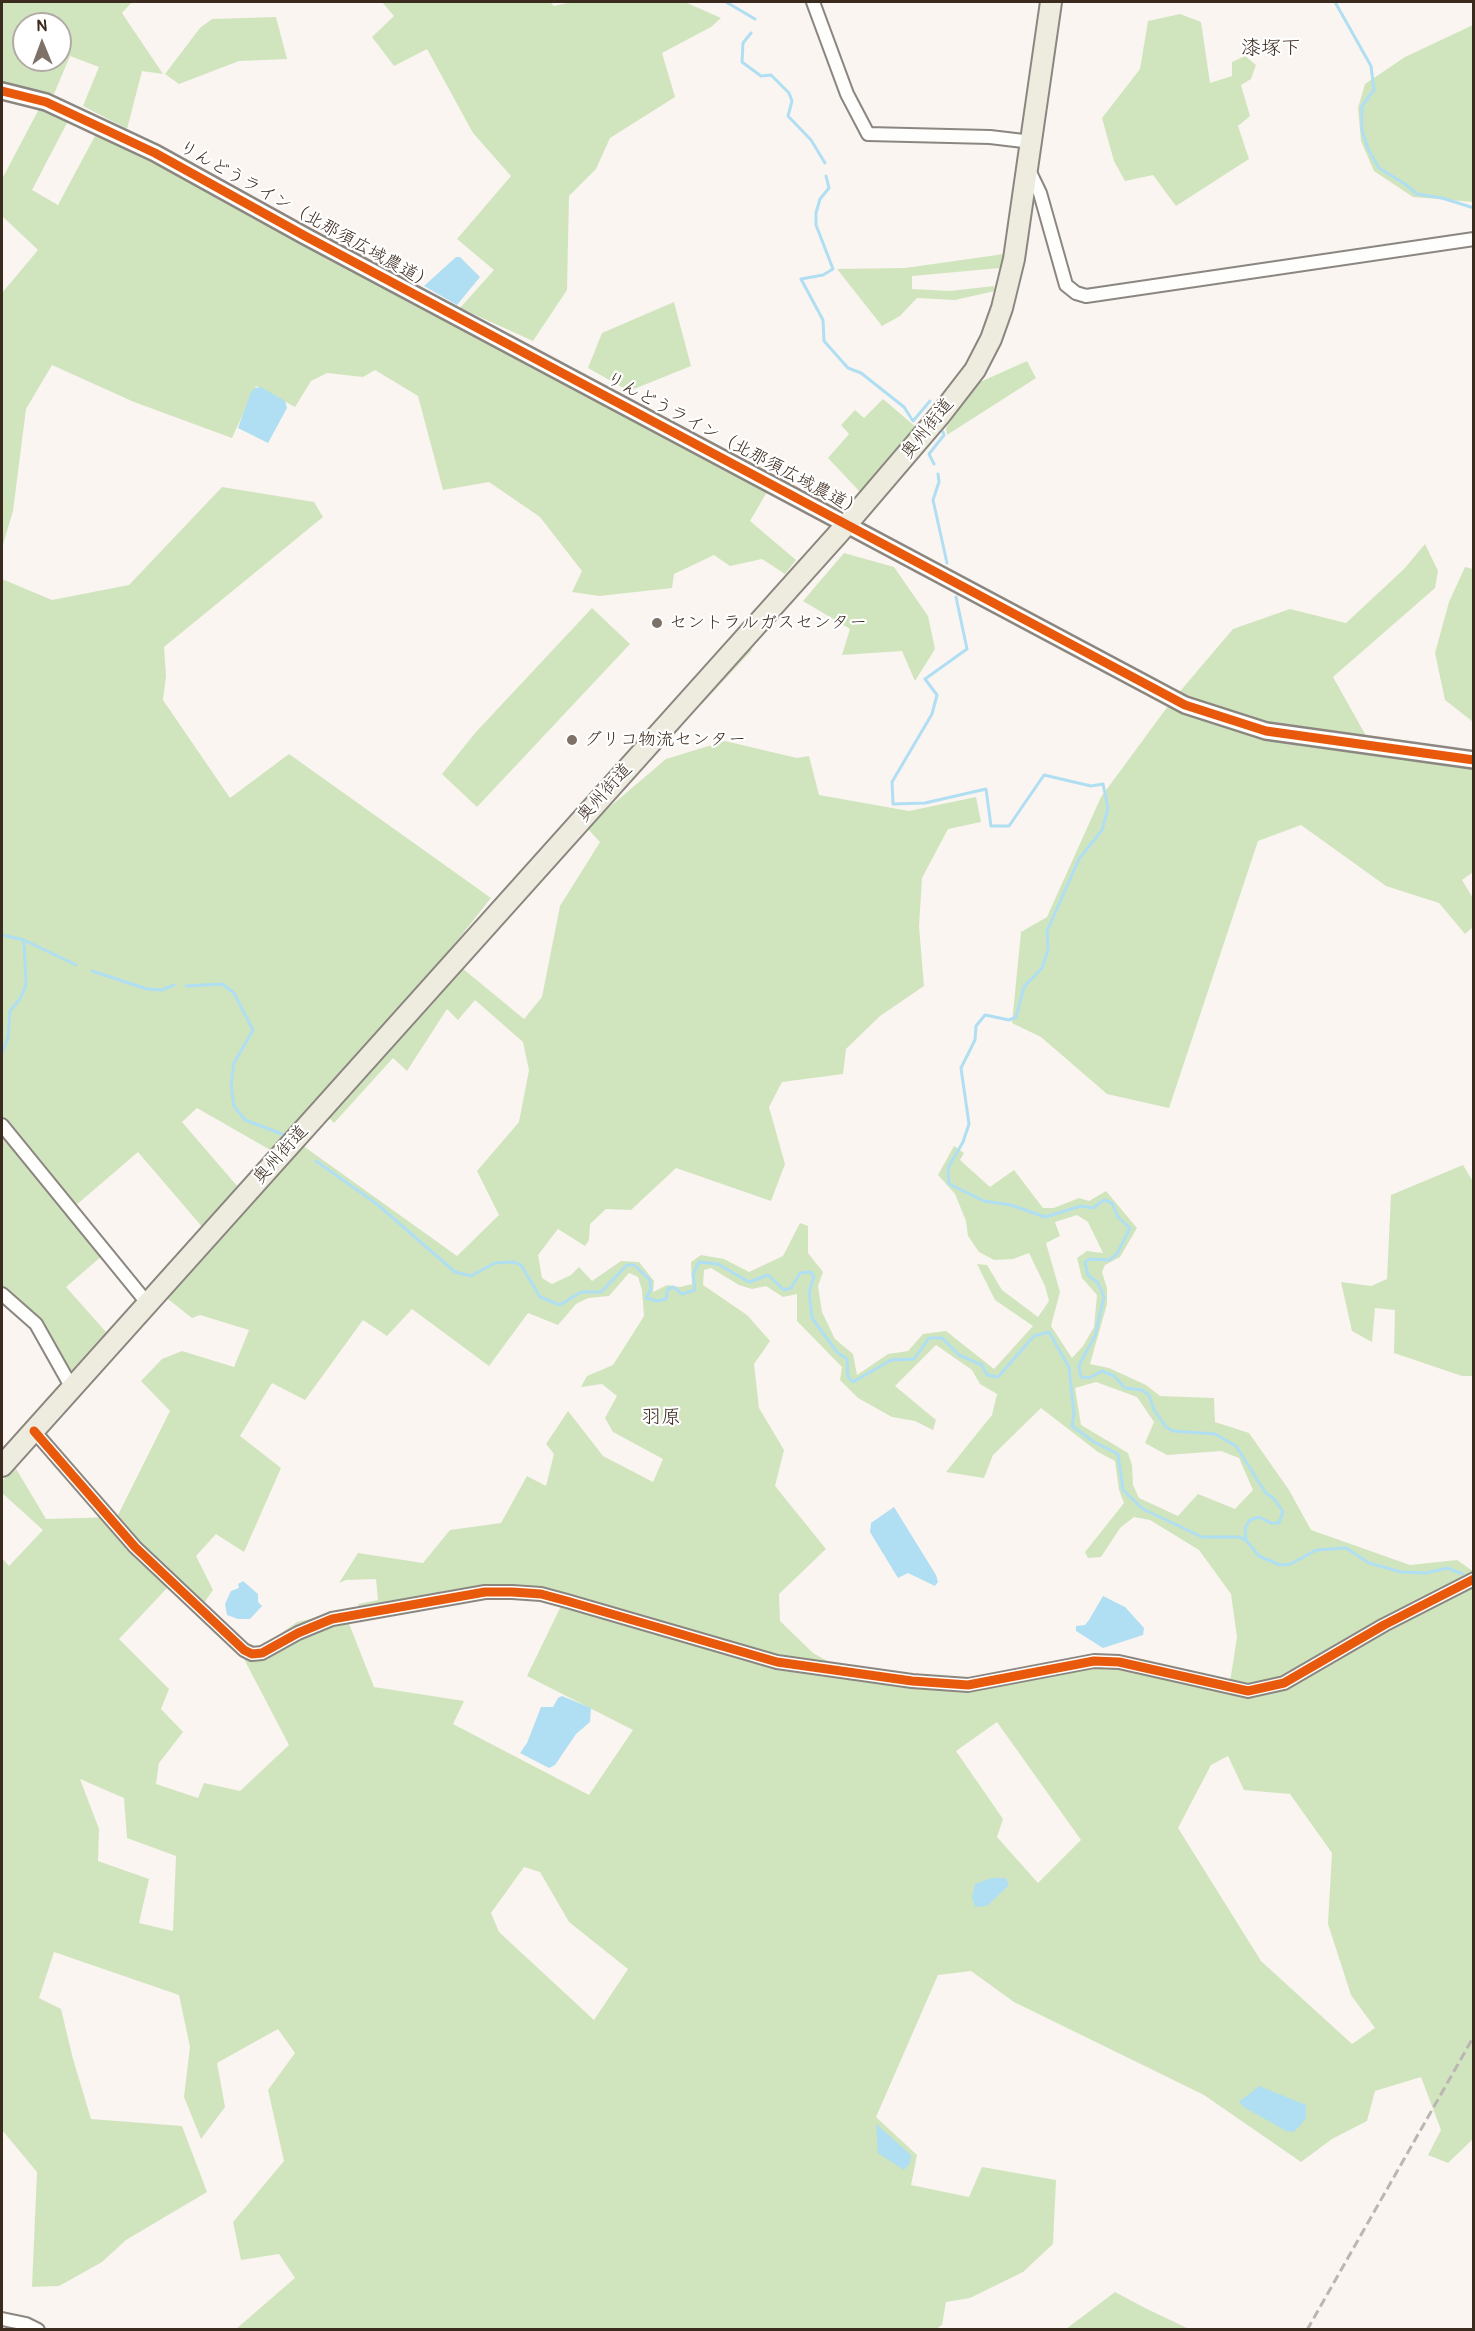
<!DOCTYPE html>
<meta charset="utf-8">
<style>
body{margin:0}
#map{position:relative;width:1475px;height:2331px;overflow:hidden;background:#faf5f0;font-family:Pangolin,sans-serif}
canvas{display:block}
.frame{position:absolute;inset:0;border:3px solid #3b2a1e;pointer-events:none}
.north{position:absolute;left:12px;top:12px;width:60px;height:60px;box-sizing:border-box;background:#fff;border:2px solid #b1aaa5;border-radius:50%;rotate:359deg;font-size:16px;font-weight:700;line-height:24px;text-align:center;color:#3b2a1e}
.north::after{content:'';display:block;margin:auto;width:21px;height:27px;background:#7e7168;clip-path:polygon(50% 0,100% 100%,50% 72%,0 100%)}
</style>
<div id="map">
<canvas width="1475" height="2331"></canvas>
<div class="frame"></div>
<div class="north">N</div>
</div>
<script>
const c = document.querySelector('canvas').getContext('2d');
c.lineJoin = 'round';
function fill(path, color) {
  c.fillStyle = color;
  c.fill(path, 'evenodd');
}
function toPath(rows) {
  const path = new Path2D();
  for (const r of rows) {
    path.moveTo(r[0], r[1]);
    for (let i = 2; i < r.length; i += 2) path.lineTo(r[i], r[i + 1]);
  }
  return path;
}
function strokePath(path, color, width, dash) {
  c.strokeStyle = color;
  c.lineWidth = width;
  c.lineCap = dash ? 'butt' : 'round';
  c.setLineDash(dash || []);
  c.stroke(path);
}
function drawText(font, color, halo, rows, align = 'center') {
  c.font = font + ' Pangolin,"Klee One",sans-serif';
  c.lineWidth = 4.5;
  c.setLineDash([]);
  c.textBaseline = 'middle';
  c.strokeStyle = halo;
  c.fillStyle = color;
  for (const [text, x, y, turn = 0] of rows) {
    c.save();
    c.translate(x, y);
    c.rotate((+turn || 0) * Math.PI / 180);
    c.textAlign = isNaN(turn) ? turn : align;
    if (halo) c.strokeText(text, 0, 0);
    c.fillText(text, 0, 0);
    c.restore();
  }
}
fill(toPath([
 [2,2,132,2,122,13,163,74,142,71,127,129,83,106,99,67,70,56,54,94,2,82],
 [24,24,60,24,60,60,24,60],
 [382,2,550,2,554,6,572,2,685,2,721,18,711,27,662,53,675,97,610,138,596,169,569,196,567,290,533,341,460,308,494,270,457,239,511,176,473,133,427,49,394,66,372,37,394,16],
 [1180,14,1201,22,1210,83,1232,76,1232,62,1245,56,1256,65,1251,79,1241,85,1250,116,1238,126,1249,159,1176,206,1153,175,1125,181,1114,161,1102,118,1140,69,1148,21],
 [276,17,287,59,239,61,179,84,165,74,200,28,212,19],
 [1473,25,1473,202,1413,197,1374,171,1361,141,1358,108,1365,84,1405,57],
 [39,109,68,121,32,190,58,205,96,134,193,180,767,492,750,521,796,560,785,574,762,559,730,566,714,555,674,574,672,588,599,596,572,592,582,571,540,517,489,482,443,490,418,396,375,370,363,377,327,373,311,381,295,407,256,386,232,438,134,402,52,365,26,409,13,511,2,548,2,293,38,250,2,216,2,179],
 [1004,254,1000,268,912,276,912,289,950,291,994,286,995,291,955,300,917,298,900,316,882,326,837,269,905,268],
 [674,302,691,366,629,391,588,368,602,333],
 [1027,361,1036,378,947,435,946,428,978,383],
 [883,399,917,428,861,493,828,458,849,434,841,425,855,410,864,418],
 [222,487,314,502,323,517,164,647,166,676,163,700,230,798,289,754,491,898,445,956,315,1108,272,1151,197,1108,182,1122,238,1187,204,1229,138,1152,68,1212,103,1255,66,1287,106,1332,70,1372,2,1300,2,579,52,600,129,585],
 [1425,544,1438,571,1435,588,1333,677,1374,750,1473,759,1473,872,1462,880,1473,898,1473,927,1465,934,1439,903,1386,886,1301,825,1258,841,1169,1108,1107,1094,1041,1037,1012,1023,1021,932,1047,917,1101,797,1171,702,1233,629,1290,609,1346,623,1404,569],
 [844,553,894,567,928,616,935,649,915,681,902,651,842,655,850,629,803,601],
 [1465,567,1473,569,1473,722,1445,700,1435,653,1449,602],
 [592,608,630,644,477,807,442,774,476,732],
 [747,646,752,650,702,704,698,701],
 [725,741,797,758,809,756,819,795,909,811,976,797,981,822,948,829,922,878,919,926,924,986,880,1016,846,1049,843,1074,782,1082,769,1107,785,1164,771,1201,676,1168,631,1210,606,1209,590,1224,589,1240,585,1246,558,1229,538,1255,542,1278,552,1284,571,1275,579,1267,592,1281,621,1261,639,1262,654,1281,653,1292,667,1285,680,1287,692,1284,691,1262,701,1255,724,1259,749,1272,783,1256,800,1223,808,1226,808,1253,823,1272,818,1286,822,1312,835,1339,853,1354,857,1375,888,1354,908,1351,923,1334,946,1331,994,1369,1033,1326,995,1300,977,1264,987,1265,1002,1290,1038,1317,1049,1301,1045,1286,1029,1253,1013,1259,994,1260,979,1252,968,1236,966,1221,955,1194,938,1175,954,1146,964,1153,960,1160,990,1187,1014,1170,1043,1208,1054,1208,1079,1198,1089,1201,1106,1191,1137,1228,1120,1257,1105,1265,1102,1272,1107,1288,1107,1304,1090,1364,1109,1368,1146,1385,1160,1396,1214,1398,1215,1422,1249,1433,1289,1490,1311,1530,1410,1565,1457,1560,1473,1571,1473,2139,1448,2163,1428,2155,1441,2130,1421,2077,1375,2091,1367,2121,1332,2139,1301,2162,1204,2095,1014,2002,971,1971,938,1975,876,2117,917,2155,911,2185,969,2197,982,2167,1056,2180,1053,2244,1023,2272,970,2298,946,2302,942,2325,936,2329,236,2329,295,2278,279,2254,241,2260,233,2222,284,2161,268,2090,295,2053,278,2029,217,2063,225,2107,201,2139,184,2097,190,2047,179,1995,54,1952,39,1998,61,2009,73,2059,91,2119,182,2126,207,2192,126,2240,102,2262,59,2286,32,2287,37,2172,2,2130,2,1558,9,1566,43,1530,2,1493,2,1481,15,1467,46,1519,117,1517,170,1411,141,1381,162,1359,182,1351,234,1367,249,1330,200,1315,192,1318,164,1296,302,1145,457,1256,499,1215,477,1171,519,1122,529,1070,523,1042,475,1000,458,1020,447,1009,407,1071,393,1058,334,1123,325,1114,462,968,524,1019,542,997,560,906,600,842,586,827,666,759],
 [1077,1215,1088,1222,1103,1253,1087,1251,1077,1258,1082,1278,1097,1295,1094,1327,1083,1346,1072,1358,1051,1326,1060,1292,1046,1243,1060,1236,1055,1222],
 [711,1268,739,1285,752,1289,766,1286,783,1297,797,1294,797,1321,842,1367,840,1380,858,1398,892,1417,915,1421,933,1430,936,1420,895,1386,936,1345,972,1370,980,1384,997,1394,992,1415,946,1472,984,1478,993,1455,1041,1408,1098,1452,1115,1461,1119,1490,1124,1503,1085,1552,1088,1558,1101,1557,1120,1528,1134,1517,1150,1520,1199,1550,1231,1594,1237,1637,1230,1682,1113,1656,1072,1658,974,1678,933,1678,831,1663,813,1653,780,1621,779,1594,826,1549,775,1486,784,1450,759,1408,754,1364,770,1341,747,1315,703,1285,704,1270],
 [629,1273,638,1277,642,1290,644,1316,613,1365,587,1376,581,1387,602,1384,617,1396,605,1418,613,1432,663,1459,653,1482,603,1456,568,1411,546,1444,554,1454,546,1486,527,1476,501,1523,450,1530,423,1563,358,1553,339,1583,346,1580,376,1579,378,1600,358,1604,361,1610,541,1592,562,1604,527,1676,633,1730,589,1795,453,1724,464,1701,374,1687,344,1611,297,1622,244,1659,289,1745,240,1791,204,1783,198,1798,156,1784,159,1763,183,1732,161,1709,169,1689,119,1639,168,1587,197,1613,213,1590,196,1556,216,1534,244,1552,281,1468,240,1436,272,1383,305,1400,363,1320,387,1336,412,1309,489,1366,528,1313,558,1325,576,1304,588,1298,609,1296],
 [1096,1382,1137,1397,1154,1422,1145,1443,1167,1455,1221,1451,1239,1458,1253,1490,1235,1509,1198,1494,1178,1516,1139,1498,1133,1485,1132,1465,1128,1453,1081,1425,1075,1388],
 [997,1722,1081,1840,1038,1883,997,1837,1003,1819,956,1751],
 [1228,1756,1244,1790,1290,1794,1332,1853,1328,1924,1351,1995,1375,2028,1352,2044,1261,1961,1178,1828,1211,1765],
 [80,1779,124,1798,127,1838,176,1856,173,1931,139,1923,149,1879,98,1861,99,1829],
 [524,1867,540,1872,569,1922,628,1969,594,2020,499,1932,491,1913],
 [1463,1165,1474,1183,1473,1376,1462,1376,1394,1353,1395,1310,1375,1308,1372,1342,1352,1331,1341,1282,1371,1286,1387,1279,1391,1195],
 [1115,2292,1145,2308,1189,2329,1066,2329]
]), '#d0e5be');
fill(toPath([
 [456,257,460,257,480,277,457,305,424,286],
 [261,387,285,401,287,408,268,443,238,428,251,392,255,388],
 [894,1507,936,1575,938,1582,935,1586,908,1573,898,1578,870,1532,871,1523],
 [243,1581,258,1594,258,1602,262,1606,250,1619,238,1619,227,1615,225,1604,231,1591,239,1588,238,1584],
 [1103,1596,1125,1607,1144,1628,1143,1635,1103,1648,1076,1631,1076,1626,1085,1625,1089,1620],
 [562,1696,591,1708,590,1722,576,1734,555,1765,549,1768,520,1753,527,1743,541,1707,553,1707,558,1698],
 [991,1878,1006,1878,1009,1885,987,1906,975,1907,972,1897,975,1884],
 [1259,2086,1306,2105,1306,2118,1299,2127,1293,2132,1286,2131,1244,2107,1239,2102],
 [876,2124,911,2155,910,2163,904,2170,878,2153]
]), '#b0def2');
strokePath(toPath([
 [726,2,755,19],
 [1335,2,1371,66,1374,90,1362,106,1362,130,1368,149,1379,168,1405,184,1417,194,1442,198,1474,208],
 [751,33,743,43,742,62,761,76,771,75,789,93,792,101,788,116,811,140,825,163],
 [826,176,829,188,820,199,816,213,816,225,833,269,823,275,801,279,823,320,824,341,848,368,861,373,904,407,913,421,930,401],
 [934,464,929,454,944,435,943,432],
 [938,474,939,482,933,500,947,563],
 [956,597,967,649,925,679,937,695,932,714,892,782,893,804,925,803,986,789,991,826,1009,826,1044,775,1091,786,1103,784,1108,808,1102,830,1079,859,1047,931,1048,950,1042,968,1024,987,1016,1017,1009,1020,985,1015,976,1026,975,1040,961,1068,969,1124,963,1142,948,1168,949,1184,984,1201,1011,1205,1045,1217,1081,1206,1093,1208,1104,1200,1112,1203,1118,1217,1130,1228,1117,1254,1109,1260,1090,1259,1085,1262,1088,1275,1098,1283,1104,1297,1095,1336,1079,1365,1081,1377,1089,1378,1102,1371,1114,1376,1125,1388,1142,1390,1149,1395,1154,1410,1166,1427,1173,1431,1215,1434,1236,1446,1265,1492,1275,1500,1283,1512,1279,1523,1271,1523,1259,1517,1250,1520,1245,1528,1246,1540],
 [2,935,24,940,26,985,20,999,10,1011,8,1037,2,1054],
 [26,941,76,965],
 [92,971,147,989,162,990,174,985],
 [186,986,222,984,234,993,253,1030,234,1063,231,1086,234,1106,245,1120,282,1134],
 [316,1161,377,1204,455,1272,471,1276,495,1263,513,1262,521,1265,540,1297,560,1305,581,1292,601,1292,627,1265,634,1265,650,1280,651,1289,646,1298,657,1301,666,1299,668,1289,673,1287,682,1294,695,1290,693,1274,699,1262,718,1264,749,1282,768,1275,784,1290,791,1288,800,1273,811,1272,814,1277,809,1292,812,1318,837,1352,847,1359,848,1377,853,1382,891,1360,914,1359,929,1338,942,1338,959,1355,982,1365,987,1375,998,1377,1034,1336,1049,1332,1069,1367,1074,1414,1072,1426,1094,1442,1118,1454,1123,1490,1143,1509,1202,1537,1239,1537,1246,1540,1259,1556,1280,1565,1291,1564,1316,1550,1346,1548,1369,1563,1401,1572,1426,1573,1447,1568,1463,1574]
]), '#b0def2', 3);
const minor = toPath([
 [813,2,847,94,868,134,990,137,1032,142],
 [1028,168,1040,193,1066,285,1076,293,1086,296,1474,239],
 [2,1125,148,1304],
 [2,1294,36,1324,72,1388],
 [34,1431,135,1547,244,1650,252,1654,262,1653,298,1633,332,1619,485,1592,512,1592,541,1594,567,1601,777,1662,912,1681,968,1685,1094,1661,1119,1662,1248,1691,1284,1683,1384,1625,1474,1579],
 [2,2319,26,2324,38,2330]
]);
const tertiary = toPath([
 [2,91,46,102,155,153,305,236,1185,705,1266,731,1474,760]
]);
const trunk = toPath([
 [2,1466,847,524,941,414,975,370,991,339,1002,308,1014,259,1051,2]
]);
strokePath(minor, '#8c8681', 16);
strokePath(tertiary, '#8c8681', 20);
strokePath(trunk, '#8c8681', 24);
strokePath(minor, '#fefefd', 12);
strokePath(tertiary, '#fefefd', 15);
strokePath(trunk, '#eeecdf', 20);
strokePath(toPath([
 [1307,2330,1474,2036]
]), '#b9b6b4', 3, [9, 4.5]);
strokePath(toPath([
 [2,91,46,102,155,153,305,236,1185,705,1266,731,1474,760],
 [34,1431,135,1547,244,1650,252,1654,262,1653,298,1633,332,1619,485,1592,512,1592,541,1594,567,1601,777,1662,912,1681,968,1685,1094,1661,1119,1662,1248,1691,1284,1683,1384,1625,1474,1579]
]), '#e8590c', 9);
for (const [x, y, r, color] of [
 [657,623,6,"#7e7168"],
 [572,740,6,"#7e7168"]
]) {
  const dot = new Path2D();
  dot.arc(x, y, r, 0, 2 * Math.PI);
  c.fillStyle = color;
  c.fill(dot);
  strokePath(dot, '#fff', 2);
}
drawText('18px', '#3b2a1e', '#fff', [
 ["りんどうライン（北那須広域農道）",306,216,29],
 ["奥州街道",928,429,-51],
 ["りんどうライン（北那須広域農道）",734,445,28],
 ["奥州街道",605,793,-48],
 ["奥州街道",281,1155,-48]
]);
drawText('18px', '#3b2a1e', '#fff', [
 ["セントラルガスセンター",669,623],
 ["グリコ物流センター",584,740]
], 'left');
drawText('20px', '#3b2a1e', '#fff', [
 ["漆塚下",1271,49],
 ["羽原",661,1418]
]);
</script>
